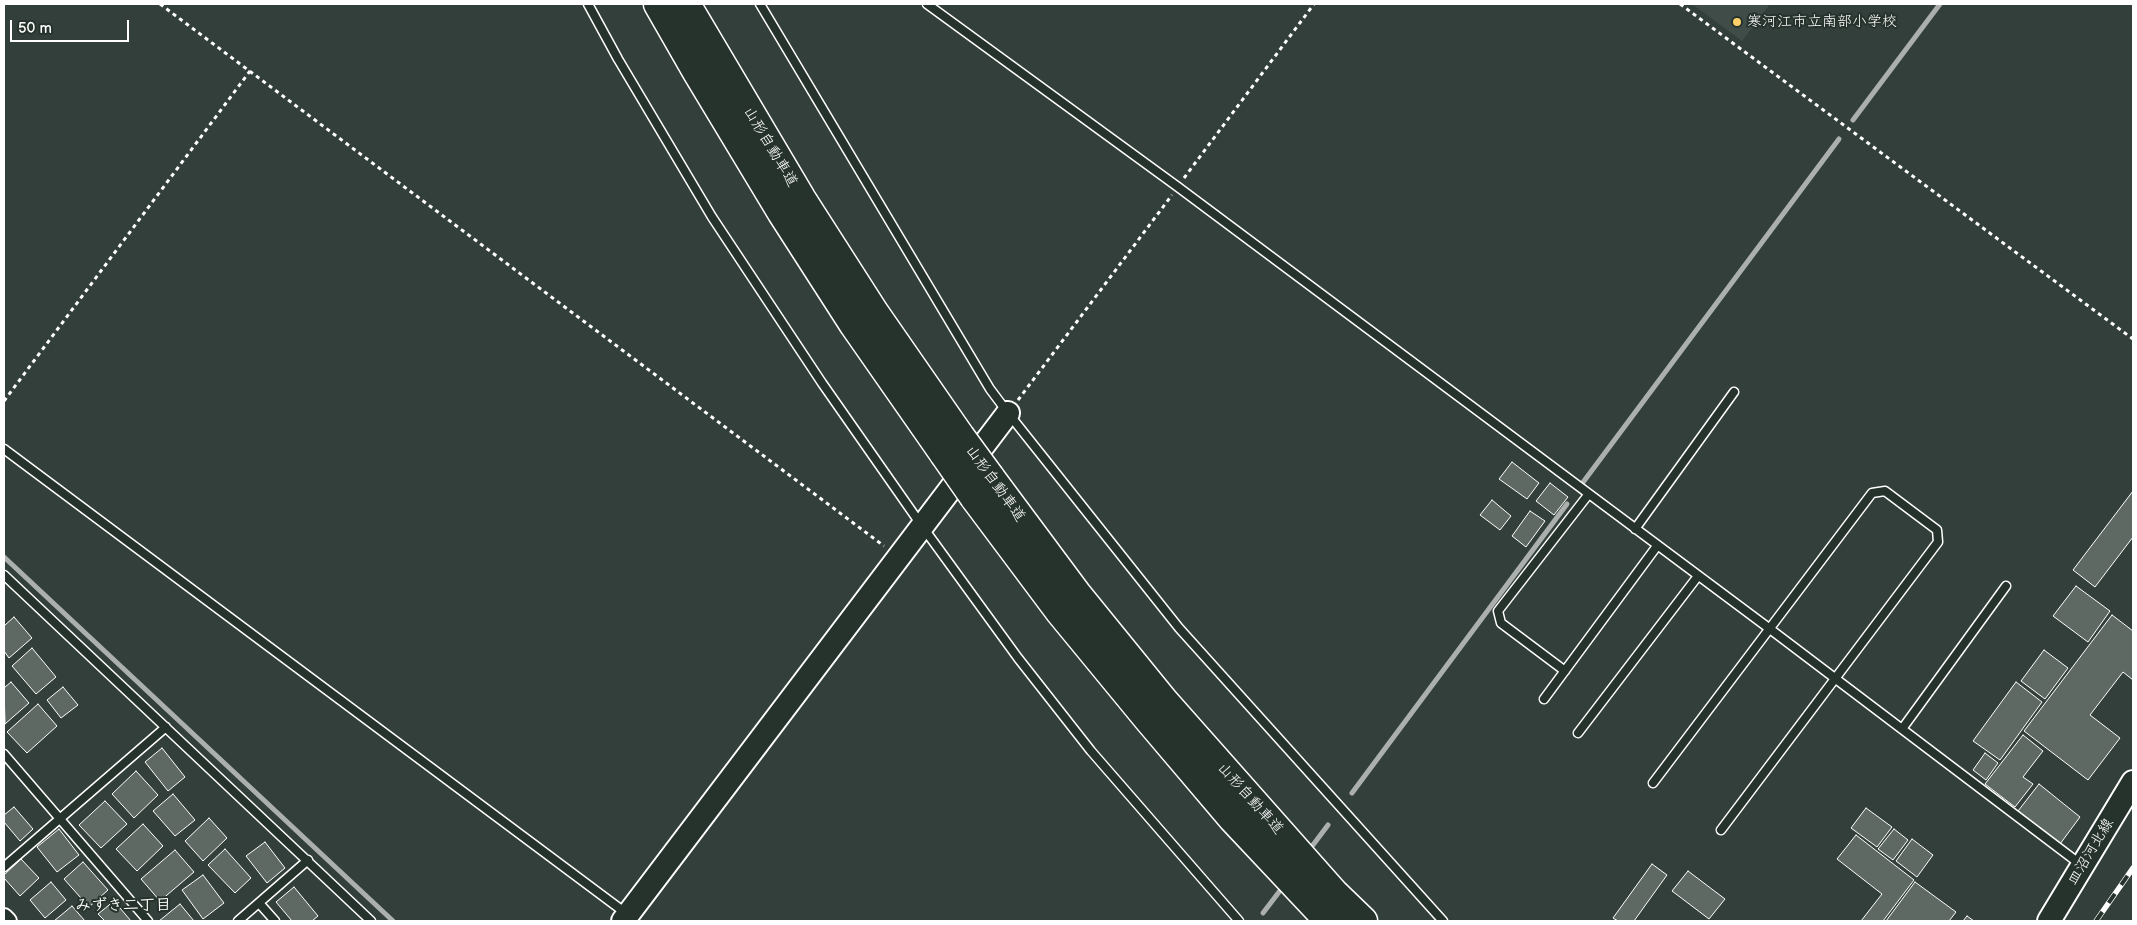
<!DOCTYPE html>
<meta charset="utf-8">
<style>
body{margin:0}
#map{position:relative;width:2137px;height:925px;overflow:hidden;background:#333f3a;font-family:"Balsamiq Sans",sans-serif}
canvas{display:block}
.frame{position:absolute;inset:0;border:5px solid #fff;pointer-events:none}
.scale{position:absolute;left:10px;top:20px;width:119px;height:22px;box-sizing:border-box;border:2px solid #fff;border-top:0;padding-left:6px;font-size:15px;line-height:18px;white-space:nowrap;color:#fff;-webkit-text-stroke:4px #26332d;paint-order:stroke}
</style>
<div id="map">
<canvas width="2137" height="925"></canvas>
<div class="frame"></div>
<div class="scale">50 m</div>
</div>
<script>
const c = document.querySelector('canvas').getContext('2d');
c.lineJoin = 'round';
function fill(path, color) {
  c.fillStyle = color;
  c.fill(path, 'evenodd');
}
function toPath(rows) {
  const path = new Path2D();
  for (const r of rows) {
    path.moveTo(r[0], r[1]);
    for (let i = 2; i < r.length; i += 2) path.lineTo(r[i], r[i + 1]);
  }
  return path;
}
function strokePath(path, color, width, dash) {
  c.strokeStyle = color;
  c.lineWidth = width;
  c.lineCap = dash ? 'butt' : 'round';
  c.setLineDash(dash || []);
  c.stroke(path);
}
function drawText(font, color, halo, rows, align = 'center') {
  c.font = font + ' "Balsamiq Sans","Klee One",sans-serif';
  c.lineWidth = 4;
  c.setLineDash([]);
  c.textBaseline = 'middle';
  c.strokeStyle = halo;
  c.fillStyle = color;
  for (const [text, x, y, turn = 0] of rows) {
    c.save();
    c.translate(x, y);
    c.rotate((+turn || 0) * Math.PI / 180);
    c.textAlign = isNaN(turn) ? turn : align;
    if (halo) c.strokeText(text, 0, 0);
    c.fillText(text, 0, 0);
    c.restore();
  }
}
fill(toPath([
 [1692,4,1770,4,1742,41]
]), '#404c47');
strokePath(toPath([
 [1853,120,1940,4],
 [1581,485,1839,139],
 [4,557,393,921],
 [1352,793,1567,504],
 [1313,845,1328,825],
 [1263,913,1279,892]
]), '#abb0ae', 5);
const building = toPath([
 [1512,462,1539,483,1527,499,1499,479,1512,462],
 [1550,483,1568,497,1554,515,1536,501,1550,483],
 [2133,491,2133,537,2095,587,2073,570,2133,491],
 [1492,500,1511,516,1500,530,1480,515,1492,500],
 [1530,511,1545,521,1526,547,1512,536,1530,511],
 [2076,586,2110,611,2088,642,2053,616,2076,586],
 [2112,615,2133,631,2133,680,2123,672,2090,715,2120,738,2088,780,2024,731,2112,615],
 [14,617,32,638,9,658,4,651,4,626,14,617],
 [32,648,56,677,36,694,12,666,32,648],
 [2044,650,2068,668,2045,699,2021,681,2044,650],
 [11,682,29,703,5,724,4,688,11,682],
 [2016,682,2042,702,2000,760,1973,741,2016,682],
 [63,687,78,705,61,718,47,700,63,687],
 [38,704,57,726,27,753,7,732,38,704],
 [2023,735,2043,751,2023,777,2033,784,2015,807,1985,784,2023,735],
 [162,748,185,777,168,791,145,762,162,748],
 [1985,753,1998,763,1986,780,1973,770,1985,753],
 [136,771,158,795,134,818,112,794,136,771],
 [2039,784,2080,817,2060,844,2018,811,2039,784],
 [173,794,195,820,175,836,153,811,173,794],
 [105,801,127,824,101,848,79,825,105,801],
 [14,807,33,829,20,841,4,822,4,815,14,807],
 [1866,808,1892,827,1877,847,1851,828,1866,808],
 [209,818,227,838,203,861,185,841,209,818],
 [143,824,163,846,137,871,116,849,143,824],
 [59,829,79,855,57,872,37,847,59,829],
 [1894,829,1908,840,1893,860,1878,849,1894,829],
 [1856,835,1914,880,1883,921,1861,921,1882,894,1837,859,1856,835],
 [1912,839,1933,855,1917,877,1896,861,1912,839],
 [265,842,285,868,267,883,246,856,265,842],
 [225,849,251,878,235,893,208,865,225,849],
 [175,850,194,872,160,901,141,879,175,850],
 [21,859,39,878,20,896,4,878,4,875,21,859],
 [83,862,108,890,89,907,64,879,83,862],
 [1652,864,1667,875,1634,921,1618,921,1613,918,1652,864],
 [1688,871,1725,899,1709,919,1672,891,1688,871],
 [203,875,224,903,203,919,182,890,203,875],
 [51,882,66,900,45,918,30,900,51,882],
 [1915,882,1956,912,1949,921,1886,921,1915,882],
 [294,887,318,916,312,921,292,921,276,902,294,887],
 [114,901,131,921,105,921,98,914,114,901],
 [180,904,194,921,159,921,180,904],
 [72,906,85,921,54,921,72,906],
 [1967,916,1974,921,1963,921,1967,916]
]);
fill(building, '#5f6964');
strokePath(building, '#fff', 1);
const lane = toPath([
 [588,4,618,59,712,217,822,383,922,526,1018,658,1091,751,1239,921],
 [760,4,990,389,1008,413,1179,628,1443,921],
 [927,4,1178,187,1770,629,2080,864],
 [4,449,627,914],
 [1635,529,1734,392],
 [4,575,371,921],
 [1565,671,1501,623,1498,611,1588,495],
 [1544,699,1657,546],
 [1902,729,2006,586],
 [1578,733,1698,576],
 [4,754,148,921],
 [1653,783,1872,493,1885,491,1937,530,1938,542,1721,830],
 [4,867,166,727],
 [259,903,275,921],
 [238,921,308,860]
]);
const street = toPath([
 [4,917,8,921]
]);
const secondary = toPath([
 [623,921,1008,413],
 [2049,921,2133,782]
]);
const highway = toPath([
 [658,4,697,72,782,213,854,325,944,454],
 [686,4,801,198,874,312,960,436],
 [990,477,1077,594,1164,701,1334,893,1363,921],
 [974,497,1060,612,1148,719,1232,818,1329,921]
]);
strokePath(lane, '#fff', 11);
strokePath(street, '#fff', 20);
strokePath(secondary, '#fff', 26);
strokePath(highway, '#fff', 31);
strokePath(toPath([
 [160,4,884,546],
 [1680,4,2133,339],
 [1184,178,1314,4],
 [1018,400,1172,195],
 [4,401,250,71]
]), '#fff', 3, [4, 4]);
strokePath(lane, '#26332d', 8);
strokePath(street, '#26332d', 16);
strokePath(secondary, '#26332d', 22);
strokePath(highway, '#26332d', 28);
const rail = toPath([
 [2096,921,2133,868]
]);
strokePath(rail, '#fff', 5.5);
strokePath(rail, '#26332d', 4, [11]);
const highwayBridge = toPath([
 [960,436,990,477],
 [944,454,974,497]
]);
strokePath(highwayBridge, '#fff', 31, []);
strokePath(highwayBridge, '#26332d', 28);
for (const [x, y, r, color] of [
 [1737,22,5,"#ffd166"]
]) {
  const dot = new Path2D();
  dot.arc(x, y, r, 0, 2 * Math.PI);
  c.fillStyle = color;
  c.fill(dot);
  strokePath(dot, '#26332d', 2);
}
drawText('15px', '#fff', '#26332d', [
 ["寒河江市立南部小学校",1747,22]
], 'left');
drawText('15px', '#fff', '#26332d', [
 ["山形自動車道",770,147,59],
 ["山形自動車道",995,484,54],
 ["山形自動車道",1250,799,48],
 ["皿沼河北線",2091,852,-59]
]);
drawText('bold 16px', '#fff', '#26332d', [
 ["みずき二丁目",123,906]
]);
</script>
